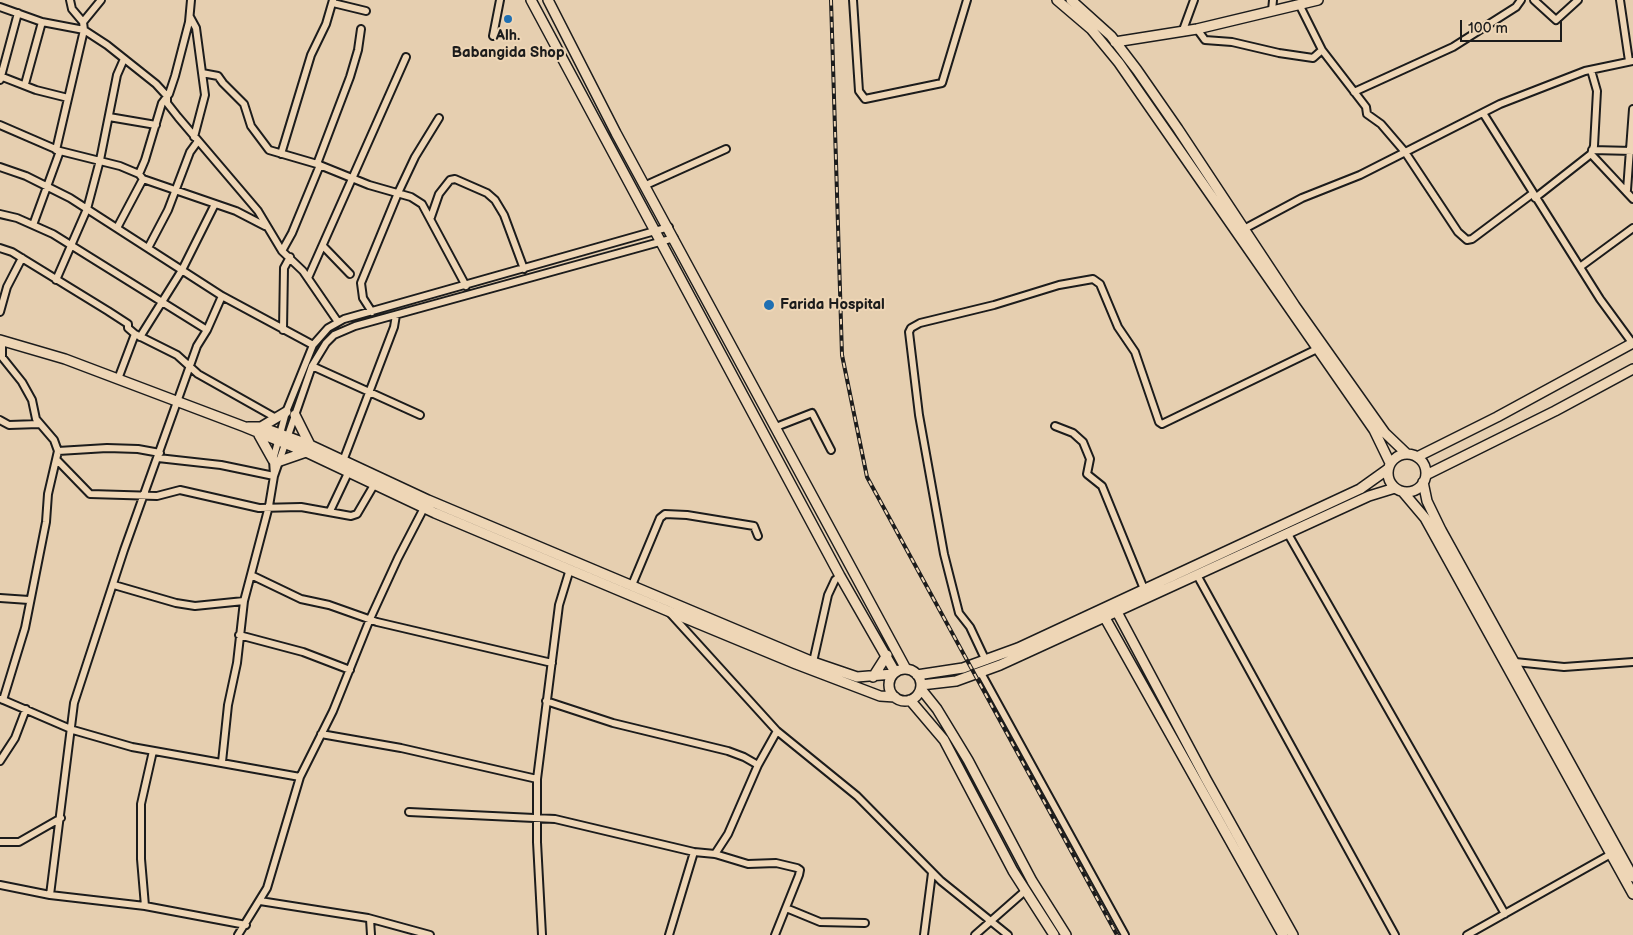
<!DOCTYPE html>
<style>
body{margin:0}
#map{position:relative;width:1633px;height:935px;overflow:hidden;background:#e6cfb0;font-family:"Balsamiq Sans",sans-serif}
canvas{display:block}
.scale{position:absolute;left:1460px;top:20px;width:102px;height:22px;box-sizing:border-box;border:2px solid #1c1c1c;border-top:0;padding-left:6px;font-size:15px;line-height:18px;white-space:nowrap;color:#1c1c1c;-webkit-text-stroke:4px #eed6b6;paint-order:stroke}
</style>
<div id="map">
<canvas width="1633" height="935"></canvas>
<div class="scale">100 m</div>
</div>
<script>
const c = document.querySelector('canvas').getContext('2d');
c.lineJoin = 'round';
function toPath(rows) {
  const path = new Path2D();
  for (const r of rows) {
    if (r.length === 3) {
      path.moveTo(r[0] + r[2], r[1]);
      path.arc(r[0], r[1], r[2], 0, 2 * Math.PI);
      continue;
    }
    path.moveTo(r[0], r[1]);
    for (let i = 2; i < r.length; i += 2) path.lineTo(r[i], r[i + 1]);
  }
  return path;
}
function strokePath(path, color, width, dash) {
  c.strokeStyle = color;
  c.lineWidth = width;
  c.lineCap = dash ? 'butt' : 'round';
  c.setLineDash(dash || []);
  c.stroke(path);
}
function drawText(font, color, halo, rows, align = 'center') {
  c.font = font + ' "Balsamiq Sans",sans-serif';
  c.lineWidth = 4;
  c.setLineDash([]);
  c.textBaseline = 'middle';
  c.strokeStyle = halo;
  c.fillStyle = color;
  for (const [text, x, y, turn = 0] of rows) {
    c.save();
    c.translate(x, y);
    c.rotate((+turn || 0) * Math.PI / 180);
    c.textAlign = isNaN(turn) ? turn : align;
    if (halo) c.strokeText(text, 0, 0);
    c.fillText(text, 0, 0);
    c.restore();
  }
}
const street = toPath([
 [853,0,859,91,865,99,942,83,967,0],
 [1534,0,1556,20,1578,0],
 [1620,0,1629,61],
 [333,3,366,11],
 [1299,4,1322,50,1366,107,1367,114,1381,124,1405,152,1458,232,1467,240,1472,239,1532,194],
 [0,7,42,22,84,30,107,45,156,84,167,96,167,103,178,117,258,211,282,251,303,271,338,322],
 [1272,11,1273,0],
 [190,17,196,28,205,95,194,137],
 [83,22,101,0],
 [1197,29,1205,40,1232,42,1279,53,1313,58,1322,50],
 [1183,30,1194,0],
 [493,36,500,0],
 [202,73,218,76,223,83,244,104,251,126,269,150,317,164,369,185,411,197,422,204,466,286],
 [0,76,36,90,68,98],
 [0,80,18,13],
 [25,84,42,22],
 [1354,92,1453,47,1516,7,1521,0],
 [1483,113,1600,299,1633,344],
 [109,117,156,125],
 [0,125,60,151,120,166,139,174,143,179,236,211,265,226],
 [56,150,84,30,83,22,72,9,70,0],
 [1592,150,1633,151],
 [281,154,311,55,326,24,333,0],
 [1591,154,1633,199],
 [317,164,350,77,358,50,361,29],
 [0,167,26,176,70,198,222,296,313,345],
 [139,174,145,160,162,103,169,94,175,76,189,22,191,0],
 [646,185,726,149],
 [1627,190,1633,109],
 [1535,198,1591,154,1594,146,1597,91,1591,70],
 [0,214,17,218,53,234,207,330],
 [431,217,439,194,450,180,455,179,487,193,495,200,504,215,524,269],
 [33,225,60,151],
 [117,228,143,179],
 [1244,229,1302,198,1360,175,1500,104,1585,71,1633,61],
 [323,246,350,274],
 [0,248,12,252,108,311,128,324,128,328,135,334,177,355,198,374,276,418],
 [148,248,168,210,190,152,198,141],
 [282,251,292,233,320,165],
 [1580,267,1633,228],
 [308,278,406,57],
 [56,280,87,209,100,160,117,75,124,59],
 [0,312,7,287,22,258],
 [372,312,363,298,361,283,398,193,415,157,439,118],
 [283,330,284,268,290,257],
 [140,337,182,270,215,204],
 [2,340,2,357,22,382,32,400,36,419,54,440,58,451,48,494,46,522,25,628,3,700],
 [312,366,420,415],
 [118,379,135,334],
 [0,420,9,425,39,424],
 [1055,426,1073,433,1083,442,1090,459,1087,474,1102,486,1144,589],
 [776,427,812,413,831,450],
 [58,451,107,448,138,449,160,453],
 [158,458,221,465,274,476],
 [57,460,90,494,157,496,180,490,259,508,301,507,351,516,357,514,374,485],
 [343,461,394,327,396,315],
 [274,475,273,460,286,412,313,345,328,328,344,319,669,227],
 [330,511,348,473],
 [1288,534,1505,914],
 [251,575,301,599,329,605,377,622,552,663],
 [1197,575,1395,935],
 [114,585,176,603,195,606,244,601],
 [632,585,660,518,665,514,687,515,754,526,758,536],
 [0,598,29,600],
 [669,612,777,731,857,796,941,881,1008,935],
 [239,635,303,652,350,670],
 [986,661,970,627,959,613,944,554,919,415,909,332,911,328,920,323,994,305,1059,285,1093,279,1100,284,1118,327,1135,352,1159,422,1162,424,1317,349],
 [813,662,828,595,835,580,840,576],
 [1515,662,1564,667,1633,662],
 [981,673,1125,935],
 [1,699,73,730,132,747,300,777],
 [546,701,613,723,728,751,744,757,758,765],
 [321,734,401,748,537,779],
 [0,761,15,738,26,709],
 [222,762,228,705,237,663,244,601,269,506,274,476,312,366,326,343,334,335,355,326,674,238],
 [409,812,555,819,694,852,715,854,748,864,776,863,797,868,800,870,799,875,775,935],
 [0,842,19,842,61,818],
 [715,854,728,834,758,765,777,731],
 [0,885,50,895,145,906,246,925],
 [50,895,74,703,124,550,197,346,207,330,222,296],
 [260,901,368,918,430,935],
 [145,906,141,859,141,804,153,751],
 [786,908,820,922,865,923],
 [370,919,371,935],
 [238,935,267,888,300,777,333,711,370,619,398,558,425,506],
 [542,935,537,842,537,779,559,605,570,569],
 [669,935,694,852],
 [924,935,932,873],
 [975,935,1025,891],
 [1467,935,1611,854]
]);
const secondary = toPath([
 [531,0,840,576,895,672],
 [548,0,616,133,906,669],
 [1057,0,1091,29,1119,63,1374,430,1390,463],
 [1071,0,1111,36,1137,70,1178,129,1295,306,1385,433,1407,454],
 [1115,42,1197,29,1318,0],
 [0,340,65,359,245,427,306,452,435,513,668,611,796,664,880,696,895,697],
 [295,415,310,445],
 [248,427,261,427,310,445,428,500,813,662,857,677,893,674],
 [261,427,286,412],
 [259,435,273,460],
 [1407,473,19],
 [1417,457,1497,417,1633,343],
 [280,461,306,452],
 [1426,475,1555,411,1633,369],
 [1423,482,1427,501,1441,530,1633,877],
 [1403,492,1425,518,1633,894],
 [1117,612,1206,779,1293,935],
 [1105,618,1283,935],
 [905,685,16],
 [917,675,963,668,1018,648,1360,489,1388,469],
 [873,677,887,655],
 [921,685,956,681,1000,665,1369,496,1395,488],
 [921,689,937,709,968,760,1032,881,1066,935],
 [910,700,944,740,1013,871,1054,935]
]);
strokePath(street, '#1c1c1c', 10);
strokePath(secondary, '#1c1c1c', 12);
strokePath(street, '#eed6b6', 6);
strokePath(secondary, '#eed6b6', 9);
const rail = toPath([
 [831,0,842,355,867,477,1117,935]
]);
strokePath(rail, '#1c1c1c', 4);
strokePath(rail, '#eed6b6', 2, [5.5]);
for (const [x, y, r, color] of [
 [508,19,5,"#1f6fb2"],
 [769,305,6,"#1f6fb2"]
]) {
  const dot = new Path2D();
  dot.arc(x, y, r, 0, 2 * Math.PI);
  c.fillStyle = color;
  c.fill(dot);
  strokePath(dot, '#eed6b6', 2);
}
drawText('bold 15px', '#1c1c1c', '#eed6b6', [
 ["Alh.",508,36],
 ["Babangida Shop",508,53],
 ["Farida Hospital",780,305,"left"]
]);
</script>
